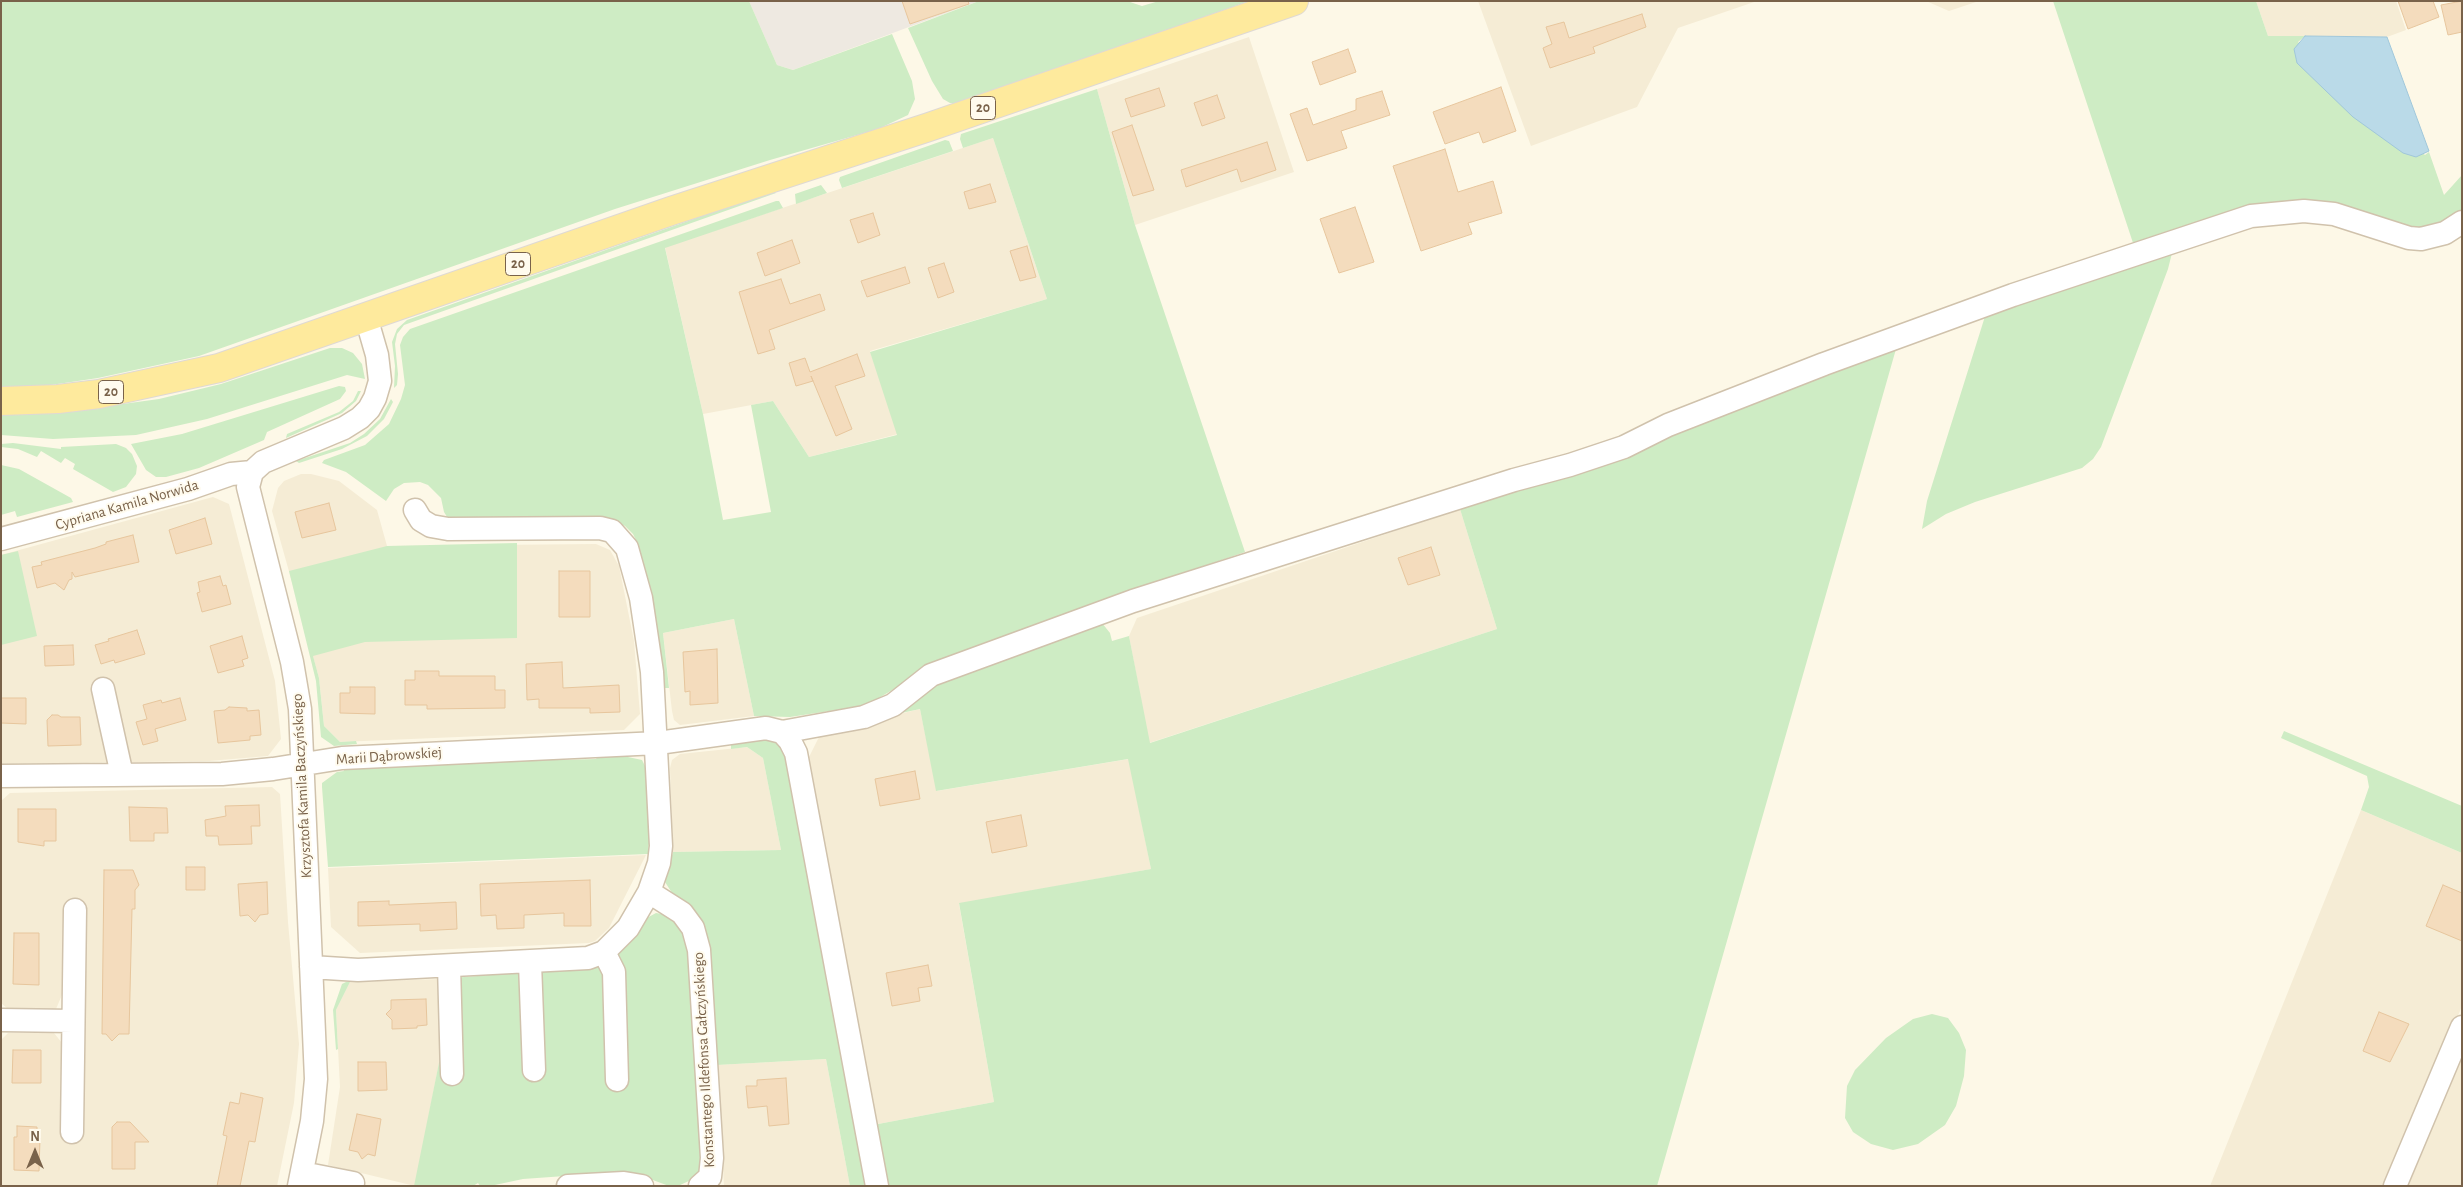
<!DOCTYPE html>
<meta charset="utf-8">
<style>
body{margin:0}
#map{position:relative;width:2463px;height:1187px;overflow:hidden;background:#fdf8e7;font-family:"Alegreya Sans",sans-serif}
canvas{display:block}
.frame{position:absolute;inset:0;border:2px solid #79624a;pointer-events:none}
.north{position:absolute;left:10px;top:1127px;width:50px;height:50px;-webkit-text-stroke:4px #fffbee;paint-order:stroke;rotate:0deg;font-size:14px;font-weight:700;line-height:20px;text-align:center;color:#79624a}
.north::after{content:'';display:block;margin:auto;width:18px;height:22px;background:#79624a;clip-path:polygon(50% 0,100% 100%,50% 72%,0 100%)}
</style>
<div id="map">
<canvas width="2463" height="1187"></canvas>
<div class="frame"></div>
<div class="north">N</div>
</div>
<script>
const c = document.querySelector('canvas').getContext('2d');
c.lineJoin = 'round';
function fill(path, color) {
  c.fillStyle = color;
  c.fill(path, 'evenodd');
}
function toPath(rows) {
  const path = new Path2D();
  for (const r of rows) {
    path.moveTo(r[0], r[1]);
    for (let i = 2; i < r.length; i += 2) path.lineTo(r[i], r[i + 1]);
  }
  return path;
}
function strokePath(path, color, width, dash) {
  c.strokeStyle = color;
  c.lineWidth = width;
  c.lineCap = dash ? 'butt' : 'round';
  c.setLineDash(dash || []);
  c.stroke(path);
}
function drawText(font, color, halo, rows, align = 'center') {
  c.font = font + ' "Alegreya Sans",sans-serif';
  c.lineWidth = 4;
  c.setLineDash([]);
  c.textBaseline = 'middle';
  c.strokeStyle = halo;
  c.fillStyle = color;
  for (const [text, x, y, turn = 0] of rows) {
    c.save();
    c.translate(x, y);
    c.rotate((+turn || 0) * Math.PI / 180);
    c.textAlign = isNaN(turn) ? turn : align;
    if (halo) c.strokeText(text, 0, 0);
    c.fillText(text, 0, 0);
    c.restore();
  }
}
fill(toPath([
 [1478,1,1757,1,1678,28,1637,107,1531,146],
 [1926,1,1979,1,1949,11],
 [2256,1,2396,1,2406,30,2387,37,2268,36],
 [1249,37,1294,172,1135,225,1097,89],
 [993,138,1047,299,870,351,898,434,809,457,773,401,703,414,665,247],
 [301,474,311,474,339,481,377,510,387,546,596,544,610,550,619,566,634,641,640,714,624,730,340,742,324,726,319,678,272,511,278,488,284,481],
 [213,497,229,504,275,681,281,739,268,756,209,761,1,764,1,555],
 [1460,509,1497,629,1149,743,1129,636,1137,618],
 [734,619,754,716,680,725,674,720,672,711,663,633],
 [920,709,937,791,1129,759,1151,869,959,904,994,1102,873,1125,807,761,821,733],
 [747,747,763,758,781,850,673,852,670,768,672,760,680,754],
 [272,787,280,794,288,922,299,1044,294,1103,277,1186,1,1186,1,1040,8,1033,54,1033,62,1043,61,1135,83,1136,86,908,66,907,64,990,56,1009,8,1009,1,1003,1,801,10,793],
 [2361,810,2462,853,2462,1006,2388,1186,2210,1186],
 [646,855,609,928,595,941,589,943,360,953,331,927,328,868],
 [440,979,443,1043,415,1186,328,1165,340,1087,336,1010,350,982],
 [2462,1050,2462,1186,2404,1186],
 [826,1059,850,1186,724,1186,717,1065]
]), '#f5ecd5');
fill(toPath([
 [749,1,979,1,793,70,777,65]
]), '#eee9e1');
fill(toPath([
 [1,1,749,1,777,65,793,70,892,34,912,81,915,99,908,115,878,129,770,160,615,209,199,356,98,378,44,386,1,388],
 [979,1,1127,1,1142,6,1159,1,1249,1,961,103,950,103,943,99,932,81,908,28],
 [2053,1,2256,1,2268,36,2305,36,2298,42,2425,155,2429,152,2444,195,2462,175,2462,214,2424,231,2309,206,2135,249],
 [1097,89,1135,225,1245,552,1137,589,916,676,872,702,856,707,790,717,754,716,734,619,663,633,669,688,664,688,638,544,633,534,625,526,617,522,449,520,444,512,441,498,428,485,420,482,404,483,394,489,386,501,346,472,322,463,324,460,365,445,389,424,401,399,405,385,400,345,403,337,410,329,776,201,779,201,783,208,665,248,703,414,723,520,771,512,751,405,773,401,809,457,897,435,870,352,1047,299,993,138,963,148,960,139,961,134],
 [945,140,949,141,953,151,842,188,839,180,840,177],
 [821,185,827,193,796,204,795,194],
 [773,191,776,193,404,325,397,334,395,344,398,374,397,385,394,388,395,366,392,342,397,329,407,320],
 [2173,249,2168,269,2101,447,2093,459,2082,468,1975,502,1946,514,1922,529,1927,501,1987,310],
 [1898,342,1657,1186,883,1186,873,1125,994,1102,959,903,1151,869,1128,759,936,791,920,709,883,717,938,682,1102,623,1110,633,1112,641,1129,636,1150,743,1497,629,1460,509],
 [330,348,342,348,353,353,362,364,365,379,347,375,207,419,136,435,53,439,1,435,1,411,101,407,159,399,221,384],
 [339,386,345,387,346,391,340,399,267,432,264,440,199,468,166,477,156,477,146,470,131,444,182,434],
 [358,391,361,391,356,401,342,413,286,438,287,434,339,412,353,401],
 [391,399,393,402,384,419,367,436,342,449,299,463,296,461,350,443,364,434,380,419],
 [13,443,61,449,61,447,116,444,126,448,132,454,137,466,136,474,126,487,113,492,73,469,75,464,65,458,61,463,41,451,37,457,18,449,1,447,1,444],
 [1,465,19,469,71,498,73,502,17,517,15,511,1,515],
 [517,543,517,638,365,642,313,656,319,678,324,726,340,742,356,741,357,744,334,746,321,737,316,681,289,571,387,546],
 [18,551,37,636,1,645,1,555],
 [2284,731,2462,806,2462,853,2361,810,2369,787,2367,776,2281,738],
 [772,737,784,748,871,1186,850,1186,826,1059,717,1065,674,896,665,882,673,852,781,850,763,758,747,747,731,749,731,742],
 [628,752,628,757,642,760,646,768,650,832,648,854,328,867,322,787,322,783,337,772,344,771,343,766,558,755,561,760,596,759,600,753],
 [656,913,674,916,691,945,704,1165,699,1173,693,1179,678,1186,669,1186,642,1176,565,1176,523,1179,490,1186,480,1186,478,1183,473,1186,414,1186,443,1043,440,979,514,973,616,956,629,944,643,920],
 [346,982,350,982,336,1010,338,1049,336,1050,333,1010,342,984],
 [1932,1014,1948,1018,1959,1033,1966,1050,1964,1076,1956,1106,1945,1125,1918,1144,1893,1150,1871,1144,1853,1132,1845,1118,1847,1086,1855,1070,1886,1038,1913,1019]
]), '#ceecc4');
const water = toPath([
 [2305,36,2387,37,2429,151,2416,157,2403,153,2353,117,2297,63,2294,49,2305,36]
]);
fill(water, '#badae8');
strokePath(water, '#a0c7da', 1);
const building = toPath([
 [902,1,968,1,969,4,910,24,902,1],
 [2398,1,2433,1,2439,17,2408,29,2398,1],
 [2462,1,2462,32,2448,35,2441,5,2462,1],
 [1642,14,1646,27,1593,47,1595,53,1550,68,1543,48,1552,44,1546,27,1564,22,1569,38,1642,14],
 [1348,49,1356,72,1320,85,1312,62,1348,49],
 [1501,87,1516,131,1483,143,1479,132,1445,144,1433,112,1501,87],
 [1159,88,1165,106,1131,117,1125,99,1159,88],
 [1382,91,1390,115,1341,131,1347,148,1307,161,1290,114,1307,108,1313,125,1356,110,1356,99,1382,91],
 [1217,95,1225,118,1202,126,1194,103,1217,95],
 [1132,125,1154,190,1133,196,1112,132,1132,125],
 [1267,142,1276,170,1241,182,1237,169,1186,187,1181,170,1267,142],
 [1445,149,1458,192,1493,181,1502,213,1468,223,1472,234,1421,251,1393,166,1445,149],
 [990,184,996,202,969,209,964,192,990,184],
 [1355,207,1374,262,1339,273,1320,219,1355,207],
 [873,213,880,235,858,243,850,220,873,213],
 [792,240,800,263,765,276,757,253,792,240],
 [1027,246,1036,277,1020,281,1010,251,1027,246],
 [944,263,954,292,938,298,928,268,944,263],
 [905,267,910,283,867,297,861,281,905,267],
 [781,279,790,304,820,294,825,310,769,330,775,349,758,354,739,292,781,279],
 [857,354,865,376,835,386,852,429,836,436,811,376,813,381,796,386,789,363,805,358,810,372,857,354],
 [329,503,336,530,302,538,295,512,329,503],
 [205,518,212,544,176,554,169,530,205,518],
 [133,535,139,562,75,577,72,572,72,579,69,580,64,590,55,583,37,588,32,567,42,565,41,562,95,548,106,544,106,542,133,535],
 [1431,547,1440,575,1408,585,1398,558,1431,547],
 [559,571,590,571,590,617,559,617,559,571],
 [220,576,223,586,226,585,231,604,202,612,197,593,200,592,198,582,220,576],
 [137,630,145,654,115,663,114,660,101,664,95,645,109,641,108,639,137,630],
 [242,636,248,658,242,660,244,666,218,673,210,646,242,636],
 [73,645,74,665,45,666,44,646,73,645],
 [717,649,718,703,690,705,690,691,685,692,683,652,717,649],
 [562,662,563,688,619,685,620,712,590,713,590,708,539,708,539,699,527,700,526,664,562,662],
 [415,671,439,671,439,676,495,676,495,690,505,690,505,708,427,709,427,705,405,705,405,680,415,680,415,671],
 [350,687,375,687,375,714,340,713,340,693,350,693,350,687],
 [1,698,26,698,26,724,1,723,1,698],
 [180,698,186,720,155,729,158,741,143,745,136,722,147,719,143,705,161,700,162,703,180,698],
 [229,707,247,708,247,711,259,710,261,735,250,736,250,740,218,743,214,711,225,710,229,707],
 [52,715,58,715,61,717,80,717,81,745,48,746,47,720,52,715],
 [915,771,920,799,880,806,875,779,915,771],
 [259,805,260,826,251,826,252,844,219,845,218,836,206,836,205,820,226,816,225,806,259,805],
 [129,807,167,808,168,833,154,833,154,841,130,841,129,807],
 [18,809,56,809,56,841,44,841,44,846,18,842,18,809],
 [1021,815,1027,846,992,853,986,822,1021,815],
 [186,867,205,867,205,890,186,890,186,867],
 [104,870,133,870,139,885,135,890,135,909,132,909,129,1034,119,1034,112,1041,106,1034,102,1034,104,870],
 [590,880,591,926,564,926,564,913,524,915,524,928,497,929,496,915,481,916,480,884,590,880],
 [267,882,268,914,260,915,255,922,248,915,240,916,238,884,267,882],
 [2443,885,2462,893,2462,941,2426,926,2443,885],
 [389,901,389,905,456,902,457,929,420,931,420,924,358,926,358,902,389,901],
 [14,933,39,933,39,985,13,984,14,933],
 [928,965,932,986,918,988,920,1001,892,1006,886,973,928,965],
 [426,999,427,1025,417,1026,417,1028,392,1029,392,1020,386,1014,391,1009,391,1000,426,999],
 [2379,1012,2409,1024,2390,1062,2363,1051,2379,1012],
 [13,1050,41,1050,41,1083,12,1083,13,1050],
 [358,1062,386,1062,387,1090,358,1091,358,1062],
 [786,1078,789,1124,769,1126,767,1106,748,1108,746,1086,757,1086,757,1080,786,1078],
 [241,1093,263,1098,255,1142,249,1141,240,1186,217,1186,227,1136,223,1135,230,1102,239,1104,241,1093],
 [357,1114,381,1119,375,1156,368,1154,362,1159,358,1152,349,1150,357,1114],
 [117,1122,130,1122,149,1142,135,1142,135,1169,112,1169,112,1127,117,1122],
 [17,1126,37,1127,37,1138,40,1138,39,1171,14,1170,14,1137,17,1137,17,1126]
]);
fill(building, '#f4dcbd');
strokePath(building, '#e7c69d', 1);
const minor = toPath([
 [1,539,188,489,231,474,252,472],
 [103,689,122,775],
 [782,732,864,717,893,705,931,675,1133,601,1514,480,1570,465,1624,447,1668,425,1824,364,2013,295,2251,216,2304,211,2334,214,2409,238,2421,239,2445,233,2462,222],
 [1,776,222,774,273,769,342,758,658,743,766,728,782,732,790,741,796,753,877,1186],
 [649,892,682,913,693,928,699,950,712,1158,710,1177,700,1186],
 [604,952,614,972,617,1080],
 [530,963,534,1070],
 [449,966,452,1074],
 [311,967,358,970,588,958,604,952,628,928,649,892,659,863,661,846,652,672,641,598,627,548,612,531,600,528,448,529,431,526,421,520,415,510],
 [1,1020,73,1021],
 [72,1132,75,910],
 [302,1173,353,1183],
 [299,1186,312,1121,316,1079,300,709,292,662,248,487,252,472,263,462,344,428,360,418,369,409,375,398,380,381,377,355,366,317],
 [568,1186,624,1183,642,1186],
 [2395,1186,2462,1027]
]);
const major = toPath([
 [1,401,58,399,99,394,219,368,671,211,929,127,1294,1]
]);
strokePath(minor, '#d0c2ac', 25);
strokePath(major, '#dfd9d4', 30);
strokePath(minor, '#fff', 22);
strokePath(major, '#feea9d', 28);
for (const [x, y, w] of [
 [983,108,25],
 [518,264,25],
 [111,392,25]
]) {
  const box = new Path2D();
  box.roundRect(x - w / 2, y - 11.5, w, 23, 4);
  c.fillStyle = '#fffbee';
  c.fill(box);
  strokePath(box, '#79624a', 1);
}
drawText('bold 14px', '#79624a', null, [
 ["20",983,108],
 ["20",518,264],
 ["20",111,392]
]);
drawText('15px', '#79624a', '#fffbee', [
 ["Cypriana Kamila Norwida",127,505,-16],
 ["Marii Dąbrowskiej",389,756,-4],
 ["Krzysztofa Kamila Baczyńskiego",302,786,-93],
 ["Konstantego Ildefonsa Gałczyńskiego",704,1060,-93]
]);
</script>
